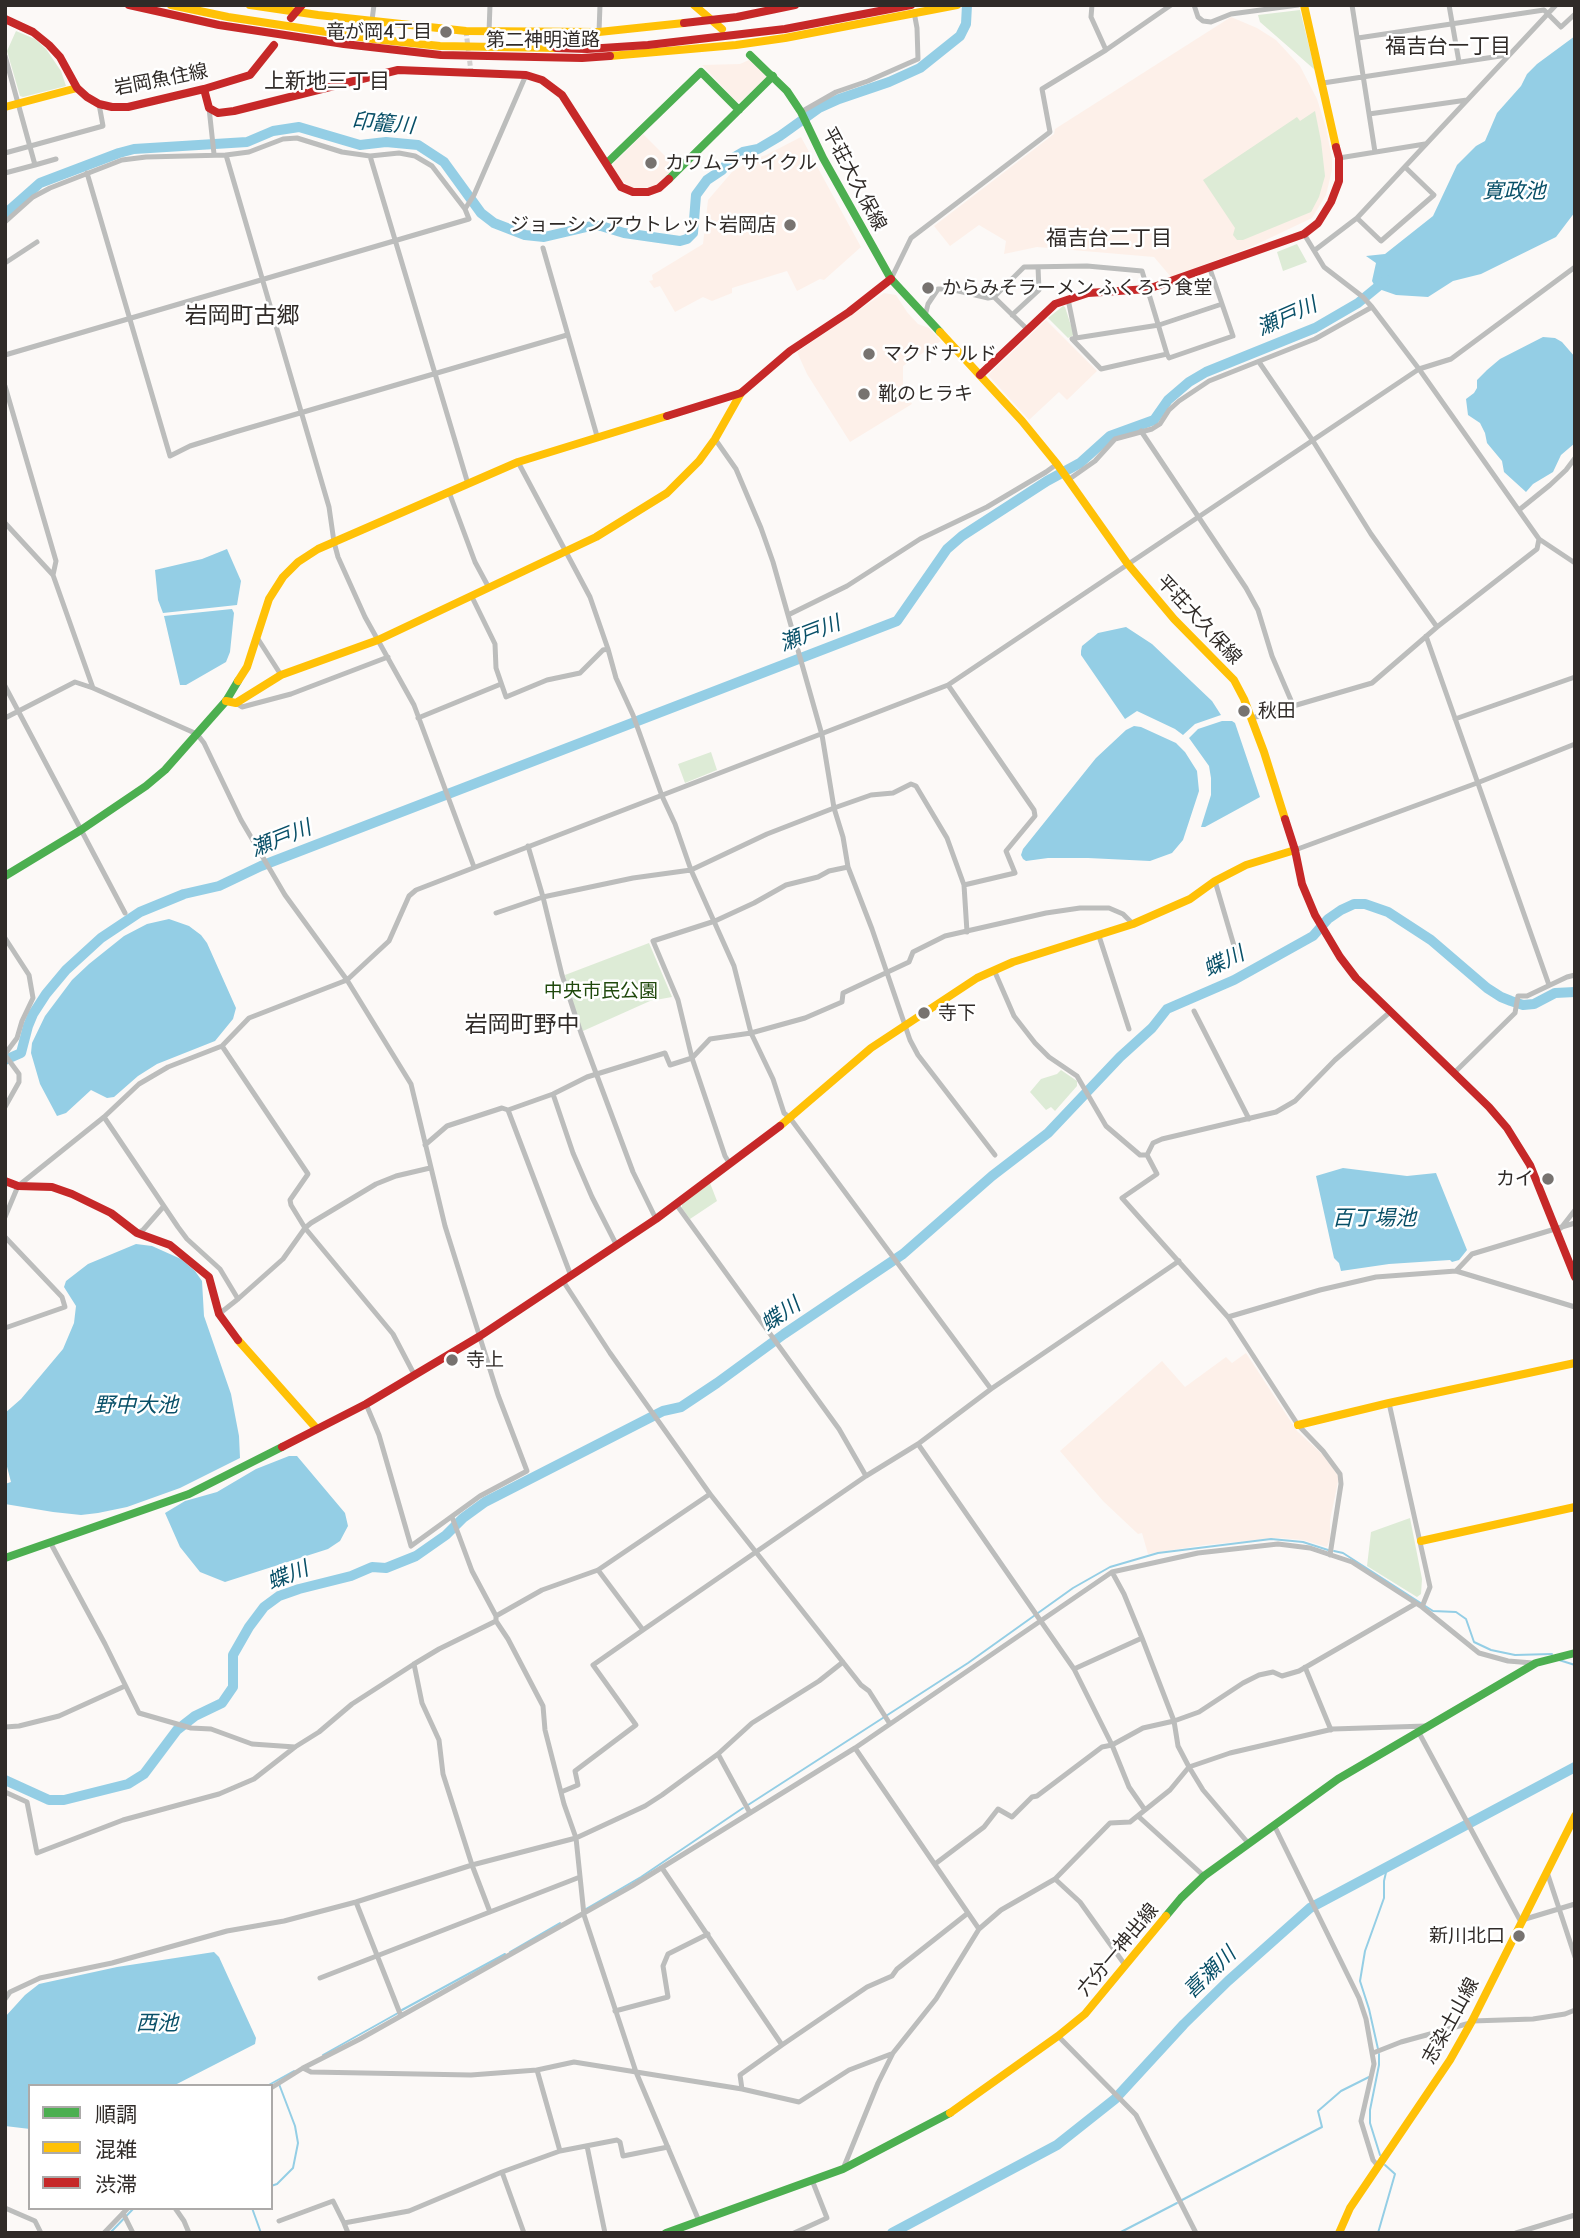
<!DOCTYPE html>
<meta charset="utf-8">
<style>
body{margin:0}
#map{position:relative;width:1580px;height:2238px;overflow:hidden;background:#fcf9f7;font-family:Cabin,"Noto Sans JP",sans-serif}
canvas{display:block}
.frame{position:absolute;inset:0;border:7px solid #302b28;pointer-events:none}
.legend{position:absolute;left:28px;top:2084px;width:245px;height:126px;box-sizing:border-box;background:#fff;border:2px solid #acaaa9;margin:0;padding:9px 12px;list-style:none;font-size:21px;color:#302b28}
.legend li{display:flex;align-items:center;gap:14px;height:35px}
.legend b{width:35px;border:2px solid #acaaa9}
</style>
<div id="map">
<canvas width="1580" height="2238"></canvas>
<div class="frame"></div>
<ul class="legend">
<li><b style="height:9px;background:#4caf50"></b>順調</li>
<li><b style="height:9px;background:#ffc107"></b>混雑</li>
<li><b style="height:9px;background:#c62828"></b>渋滞</li>
</ul>
</div>
<script>
const c = document.querySelector('canvas').getContext('2d');
c.lineJoin = 'round';
function fill(path, color) {
  c.fillStyle = color;
  c.fill(path, 'evenodd');
}
function toPath(rows) {
  const path = new Path2D();
  for (const r of rows) {
    path.moveTo(r[0], r[1]);
    for (let i = 2; i < r.length; i += 2) path.lineTo(r[i], r[i + 1]);
  }
  return path;
}
function strokePath(path, color, width, dash) {
  c.strokeStyle = color;
  c.lineWidth = width;
  c.lineCap = dash ? 'butt' : 'round';
  c.setLineDash(dash || []);
  c.stroke(path);
}
function drawText(font, color, halo, rows, align = 'center') {
  c.font = font + ' Cabin,"Noto Sans JP",sans-serif';
  c.lineWidth = 5;
  c.setLineDash([]);
  c.textBaseline = 'middle';
  c.strokeStyle = halo;
  c.fillStyle = color;
  for (const [text, x, y, turn = 0] of rows) {
    c.save();
    c.translate(x, y);
    c.rotate((+turn || 0) * Math.PI / 180);
    c.textAlign = isNaN(turn) ? turn : align;
    if (halo) c.strokeText(text, 0, 0);
    c.fillText(text, 0, 0);
    c.restore();
  }
}
fill(toPath([
 [1231,17,1257,28,1276,40,1300,66,1317,99,1326,128,1332,158,1332,170,1326,195,1312,218,1251,247,1171,277,1154,257,1037,247,1004,254,1006,241,979,225,950,246,934,226,1054,134,1055,129],
 [749,60,767,75,767,77,740,102,737,102,702,65,740,64],
 [643,134,676,167,655,186,635,189,620,180,612,165],
 [801,137,861,247,824,280,820,279,797,291,787,271,732,288,732,293,712,301,703,297,675,312,660,286,654,288,649,281,653,280,652,275,703,244,708,200,732,172,753,159,766,155],
 [884,293,896,295,907,312,918,324,929,328,941,341,903,366,903,388,912,404,850,442,807,374,797,352],
 [1046,320,1097,371,1067,400,1059,392,1029,420,988,375],
 [1246,1353,1297,1431,1323,1455,1339,1477,1330,1520,1330,1538,1327,1547,1303,1540,1280,1538,1204,1545,1148,1554,1142,1533,1138,1534,1103,1501,1060,1451,1162,1361,1185,1387,1226,1357,1232,1363]
]), '#fdf0e9');
fill(toPath([
 [1300,10,1315,70,1260,22,1258,15],
 [16,31,35,39,46,49,61,71,66,86,23,97,20,96,7,51],
 [1315,111,1321,141,1325,176,1319,197,1311,212,1243,240,1237,240,1233,235,1235,228,1203,180,1297,117,1300,121],
 [1297,244,1307,262,1283,271,1277,252],
 [1063,306,1065,307,1074,335,1068,338,1048,318],
 [711,752,717,770,685,783,678,764],
 [649,943,672,997,650,1001,583,1031,570,1000,565,975],
 [1061,1070,1077,1081,1077,1086,1055,1111,1051,1107,1046,1110,1030,1092,1041,1079,1057,1074],
 [710,1183,717,1201,690,1219,682,1208,682,1204],
 [1410,1518,1422,1579,1421,1594,1417,1597,1367,1566,1371,1532]
]), '#ddebd6');
fill(toPath([
 [1575,36,1575,212,1556,237,1481,274,1453,281,1428,297,1396,295,1376,288,1372,281,1376,263,1366,256,1385,254,1433,216,1457,165,1476,146,1485,141,1497,113,1521,86,1527,74,1537,64],
 [1543,337,1555,338,1562,342,1575,357,1575,443,1561,455,1553,472,1533,484,1526,492,1504,472,1502,461,1487,443,1485,433,1480,423,1468,415,1466,399,1474,393,1477,388,1477,380,1487,370,1500,359],
 [227,549,241,581,237,605,163,613,158,600,155,570,202,559],
 [232,609,234,613,230,652,226,662,186,685,180,685,164,616],
 [1126,627,1152,644,1212,701,1221,715,1195,724,1183,735,1175,729,1137,711,1125,719,1081,655,1081,651,1082,646,1098,633],
 [1222,721,1232,721,1235,723,1260,797,1205,827,1201,827,1211,795,1211,778,1209,766,1189,738,1198,729],
 [1134,726,1141,727,1176,743,1185,752,1197,771,1199,791,1183,840,1172,853,1150,861,1088,858,1048,858,1026,861,1023,859,1021,855,1023,849,1096,758,1126,730],
 [169,919,189,926,201,935,207,943,236,1008,233,1019,215,1041,157,1064,138,1076,114,1097,107,1098,91,1090,66,1113,57,1116,40,1084,31,1053,32,1043,45,1016,72,980,89,964,124,936,147,924],
 [1343,1168,1407,1176,1436,1173,1467,1250,1459,1260,1452,1262,1450,1260,1389,1264,1341,1271,1339,1263,1334,1258,1316,1176],
 [136,1244,152,1246,181,1259,195,1271,202,1281,204,1316,231,1394,239,1436,240,1458,180,1488,127,1507,98,1513,81,1515,53,1512,5,1504,5,1484,11,1482,5,1459,5,1413,21,1399,63,1349,74,1323,76,1306,64,1287,66,1281,88,1264],
 [289,1456,297,1456,345,1513,348,1526,340,1541,328,1549,225,1582,200,1572,180,1547,165,1513,185,1501,217,1492,256,1469],
 [214,1952,219,1957,256,2038,255,2044,173,2086,30,2086,30,2129,5,2126,5,2017,25,1995,39,1984,117,1967]
]), '#94cee5');
strokePath(toPath([
 [1334,1551,1343,1553,1433,1611,1456,1612,1466,1619,1474,1642,1491,1650,1515,1655,1552,1654],
 [1559,1660,1575,1665],
 [748,1805,968,1663,1073,1588,1110,1567,1158,1553,1271,1539,1303,1542,1328,1550],
 [586,1909,641,1877,743,1808],
 [510,1952,560,1923],
 [402,2010,505,1954],
 [1378,2049,1369,2009,1360,1981,1365,1951,1384,1898,1384,1881,1387,1868],
 [1379,2054,1379,2065,1370,2110,1370,2123,1380,2155],
 [323,2055,398,2013],
 [267,2086,294,2071],
 [271,2186,277,2184,293,2168,298,2143,295,2126,279,2084],
 [1182,2200,1322,2127,1318,2111,1341,2091,1369,2077],
 [252,2208,261,2233],
 [110,2233,134,2208],
 [1119,2233,1177,2203],
 [1378,2233,1395,2174,1385,2165]
]), '#94cee5', 2);
strokePath(toPath([
 [5,214,40,183,119,153,134,149,247,142,273,131,299,127,360,145,386,142,418,145,444,162,481,213,494,223,525,235,544,237,591,226,601,226,624,233,680,241,687,239,693,233,696,195,707,180,722,170,731,159,743,152,758,149,780,136,819,108,839,99,889,82,920,68,960,36,966,24,967,5],
 [5,1060,21,1053,28,1026,33,1014,46,994,66,970,101,938,140,912,184,894,219,886,261,866,897,621,947,549,962,536,1047,481,1080,463,1110,436,1154,420,1168,400,1189,382,1206,372,1315,328,1358,303,1386,280],
 [5,1780,49,1800,64,1800,128,1784,144,1774,177,1730,195,1716,222,1703,233,1687,233,1655,249,1627,264,1607,279,1596,299,1589,351,1576,372,1567,386,1568,416,1556,446,1535,463,1518,485,1502,663,1411,681,1407,717,1383,784,1334,903,1254,992,1176,1048,1133,1120,1057,1152,1028,1167,1009,1234,980,1313,936,1328,919,1341,910,1354,904,1365,904,1388,912,1431,940,1487,988,1501,997,1511,1001,1523,1005,1534,1004,1555,993,1575,992],
 [892,2233,1057,2145,1115,2099,1184,2024,1228,1981,1310,1908,1575,1767]
]), '#94cee5', 10);
strokePath(toPath([
 [466,31,471,72]
]), '#d3d0ce', 5, [5, 2.5]);
strokePath(toPath([
 [1092,5,1091,17,1106,50],
 [1194,5,1198,17,1203,21,1211,22,1231,14,1298,5],
 [1352,5,1375,152],
 [1449,5,1459,62],
 [372,20,374,5],
 [489,32,490,5],
 [599,32,600,5],
 [1358,38,1544,10,1561,27,1575,14],
 [5,56,35,165,5,173],
 [1323,83,1507,55],
 [209,108,214,154],
 [801,112,836,92,868,81,918,59,917,28,914,12],
 [1369,114,1467,100],
 [5,153,103,126,99,104],
 [226,155,329,507,334,542,338,557,365,617,414,705,474,867],
 [370,156,468,484],
 [1339,158,1425,144],
 [35,165,56,159],
 [87,173,170,456,190,446,235,432,567,335],
 [465,209,474,195,526,75],
 [1357,218,1381,241,1434,195,1405,167],
 [5,222,33,197,50,188,122,160,146,157,226,155,249,152,283,139,297,138,342,152,370,156,399,153,415,156,432,166,465,209,469,219,5,355],
 [1304,234,1324,267,1363,297,1372,307,1419,369,1539,539,1575,563],
 [543,248,597,436],
 [1315,250,1357,218,1556,5],
 [5,263,37,242],
 [891,279,911,238,1050,132,1042,89,1106,50,1171,5],
 [994,297,1024,267,1087,266,1142,271,1167,354],
 [1068,299,1076,338,1072,339,1101,369,1167,354,1169,358,1233,336,1210,269],
 [1012,315,1039,290,1038,267],
 [925,316,928,304,938,289,950,289,988,298,994,297,1027,329],
 [1076,338,1159,325,1222,304],
 [1259,362,1313,441,1371,534,1437,627],
 [5,386,56,561,53,575],
 [1141,431,1246,588,1258,610,1272,656,1293,705],
 [715,439,736,469,761,528,773,562,822,735,834,808,843,837,848,867,872,929,910,1040,918,1055,995,1155],
 [518,462,590,597,608,649,616,678,633,715,662,796,675,824,691,870,734,966,751,1033,773,1079,784,1113,790,1118,991,1389],
 [1068,480,1095,461,1115,439,1152,429,1160,424,1169,410,1179,401,1209,381,1315,339,1372,307],
 [449,492,475,562,489,588],
 [1519,510,1550,485,1566,470,1575,458],
 [5,523,53,575,93,688],
 [472,597,495,644,496,668,506,697,547,680,580,673,603,650,608,649],
 [788,615,847,586,920,539,987,507,1046,472,1057,464],
 [1426,636,1549,985],
 [258,639,281,675],
 [948,685,1034,810,1035,816,1006,851,1015,873,964,885],
 [5,686,125,913],
 [236,703,242,707,291,694,388,657],
 [5,718,75,682,93,688,197,734,204,743,241,820,285,895,347,980,411,1084,445,1226,498,1395,527,1471,480,1496,411,1546,379,1435,366,1404],
 [418,718,501,684],
 [1252,718,1372,683,1437,627,1537,549,1539,539],
 [1455,719,1575,677],
 [528,846,543,897,562,975,581,1033,633,1172,656,1219],
 [1295,850,1477,783,1575,744],
 [1215,881,1237,956],
 [496,913,543,897,633,878,691,870,767,834,834,808,871,795,893,793,911,784,916,786,947,838,964,885,967,932],
 [1099,936,1129,1029],
 [5,938,29,975,33,998,22,1021,17,1038,5,1054],
 [994,970,1014,1016,1035,1043,1049,1057,1077,1076,1106,1126,1140,1155,1147,1155],
 [1194,1011,1249,1119],
 [222,1046,308,1174,290,1200,291,1205,305,1228,393,1334,415,1376],
 [5,1055,19,1074,19,1082,5,1107],
 [1454,1073,1515,1013,1518,996,1527,996,1567,977,1575,975],
 [553,1094,573,1153,592,1197,617,1246],
 [508,1110,571,1276],
 [104,1117,178,1227,187,1239,220,1269,238,1299],
 [425,1145,447,1126,502,1108,508,1110,553,1094,587,1077,665,1053,670,1065,692,1058,710,1039,751,1033,805,1018,842,1002,843,993,909,962,913,952,945,936,1046,913,1080,908,1109,908,1123,914,1133,924],
 [1147,1155,1157,1174,1122,1198,1228,1317,1298,1425,1323,1451,1340,1474,1341,1484,1330,1555],
 [1147,1155,1153,1143,1162,1139,1276,1112,1295,1101,1335,1060,1390,1012],
 [730,1164,725,1156,692,1058,678,1000,653,941,715,921,754,903,786,885,818,877,829,871,848,867],
 [676,1204,839,1429,866,1476],
 [5,1217,18,1186,104,1117,139,1084,168,1067,222,1046,249,1018,347,980,389,941,409,896,416,890,948,685,1419,369,1451,359,1575,267],
 [1561,1228,1575,1210],
 [137,1233,143,1230,164,1206],
 [5,1237,62,1297,65,1307,5,1328],
 [1456,1271,1472,1254,1575,1223],
 [563,1281,610,1353,710,1494,861,1685,869,1691,890,1724],
 [219,1314,238,1299,283,1259,305,1228,311,1223,376,1184,396,1176,430,1168],
 [1228,1317,1320,1290,1376,1277,1456,1271,1575,1307],
 [1389,1403,1430,1587,1422,1607],
 [918,1444,1074,1669,1112,1745,1129,1787,1145,1810],
 [452,1517,472,1571,496,1616,496,1621,508,1639,543,1706,545,1730,564,1804,576,1838,584,1915,636,2072,699,2221],
 [50,1542,105,1644,139,1713,191,1728,211,1729,252,1744,295,1747],
 [598,1570,643,1630,866,1476,918,1444,991,1389,1179,1261],
 [1112,1572,1124,1594,1142,1638,1174,1721,1178,1746,1189,1767,1203,1790,1249,1844],
 [496,1616,542,1590,598,1570,710,1494],
 [414,1664,422,1703,439,1740,443,1774,472,1865,490,1912],
 [1305,1667,1331,1730],
 [1074,1669,1142,1638],
 [5,1727,19,1726,59,1716,125,1686],
 [1418,1731,1521,1922],
 [855,1748,979,1929],
 [718,1754,750,1813],
 [5,1792,27,1802,37,1853,123,1820,219,1794,254,1779,295,1747,319,1732,352,1704,414,1664,439,1649,496,1621],
 [561,1792,578,1785,575,1771,636,1725,593,1665,643,1630],
 [1138,1816,1204,1876],
 [1274,1825,1359,1998,1366,2019,1374,2064,1361,2121,1373,2160,1378,2166],
 [935,1864,984,1827,998,1809,1012,1817,1032,1797,1037,1796,1102,1747,1112,1745,1143,1728,1174,1721,1199,1712,1243,1683,1259,1675,1273,1672,1282,1676,1299,1671,1415,1604],
 [662,1868,782,2045,867,1987,892,1976,897,1969,968,1913],
 [1547,1872,1575,1957],
 [1055,1879,1080,1902,1125,1965],
 [356,1902,401,2016],
 [1522,1920,1575,1904],
 [320,1978,580,1877],
 [5,1999,10,1992,40,1978,112,1963,227,1931,284,1921,356,1902,472,1865,576,1838,645,1806,662,1795,718,1754,752,1723,819,1681,843,1662],
 [615,2011,668,1997,663,1966,668,1954,708,1934],
 [1472,2021,1533,2019,1565,2014,1575,2010],
 [1058,2036,1136,2115,1196,2233],
 [1373,2053,1401,2042,1470,2023],
 [303,2068,311,2072,471,2075,537,2070,574,2062,742,2089,799,2102,849,2070,891,2054],
 [271,2088,303,2068,360,2039,632,1886,855,1748,1112,1572,1198,1553,1278,1544,1310,1548,1352,1562,1422,1607,1479,1653,1508,1661,1533,1663],
 [742,2089,740,2075,782,2045],
 [587,2146,605,2233],
 [560,2151,617,2140,620,2142,623,2156,668,2147],
 [843,2169,878,2083,893,2053,936,1999,979,1929,1001,1910,1055,1879,1110,1823,1130,1822,1170,1790,1189,1767,1230,1753,1333,1729,1426,1726],
 [502,2172,524,2233],
 [5,2208,35,2221,41,2233],
 [175,2208,184,2221,189,2233],
 [123,2213,133,2233],
 [279,2221,333,2201,344,2223],
 [104,2233,128,2208],
 [348,2233,344,2223,409,2211,502,2172,560,2151,537,2070],
 [794,2233,827,2218,812,2180],
 [1516,2233,1575,2215]
]), '#bcbdbc', 5);
strokePath(toPath([
 [750,55,787,91,801,112,823,158,891,279,940,332],
 [607,163,701,72,739,110],
 [669,179,773,76],
 [5,876,81,830,146,786,165,770,226,701,238,681],
 [5,1558,189,1494,282,1447],
 [1166,1916,1181,1898,1204,1876,1338,1779,1536,1663,1575,1653],
 [666,2233,843,2169,950,2113]
]), '#4caf50', 8);
strokePath(toPath([
 [171,5,228,17,373,39,440,46,556,48],
 [250,5,318,15,466,31,599,32,684,23],
 [694,5,722,29],
 [1304,5,1336,147],
 [610,56,736,45,785,38,957,5],
 [5,107,77,88],
 [940,332,1022,421,1057,464,1127,563,1174,619,1234,680,1244,699,1264,752,1285,819],
 [238,681,247,667,269,599,283,577,298,562,318,549,518,462,667,416],
 [226,701,236,703,281,675,378,640,596,537,667,493,699,461,715,439,741,393],
 [780,1126,871,1048,977,978,1013,962,1133,924,1190,899,1215,881,1246,865,1295,850],
 [238,1340,316,1428],
 [1298,1425,1389,1403,1575,1363],
 [1421,1541,1575,1507],
 [950,2113,1058,2036,1085,2014,1166,1916],
 [1339,2233,1350,2208,1450,2060,1472,2021,1575,1816]
]), '#ffc107', 8);
strokePath(toPath([
 [129,5,219,25,344,44,441,55,582,58,610,56],
 [291,18,302,5],
 [5,19,33,32,49,45,60,57,77,88,87,97,99,104,112,107,128,107,204,89,250,75,274,45],
 [684,23,737,17,795,5],
 [556,48,587,49,648,45,785,29,911,5],
 [204,89,209,108,218,113,234,111,398,70,526,75,542,80,562,95,621,187,633,192,648,192,659,188,669,179],
 [980,375,1055,304,1088,293,1148,289,1304,234,1318,223,1331,202,1339,181,1339,158,1336,147],
 [667,416,741,393,790,351,849,312,891,279],
 [1285,819,1295,850,1302,884,1315,915,1340,957,1356,978,1489,1107,1507,1128,1530,1165,1575,1277],
 [5,1181,18,1186,52,1187,72,1194,111,1213,137,1233,170,1245,209,1277,219,1314,238,1340],
 [282,1447,366,1404,480,1336,656,1219,780,1126]
]), '#c62828', 8);
for (const [x, y, r, color] of [
 [446,32,7,"#777370"],
 [651,163,7,"#777370"],
 [790,225,7,"#777370"],
 [928,288,7,"#777370"],
 [869,354,7,"#777370"],
 [864,394,7,"#777370"],
 [1244,711,7,"#777370"],
 [924,1013,7,"#777370"],
 [1548,1179,7,"#777370"],
 [452,1360,7,"#777370"],
 [1519,1936,7,"#777370"]
]) {
  const dot = new Path2D();
  dot.arc(x, y, r, 0, 2 * Math.PI);
  c.fillStyle = color;
  c.fill(dot);
  strokePath(dot, '#fff', 2.5);
}
drawText('19px', '#302b28', '#fff', [
 ["竜が岡4丁目",432,32,"right"],
 ["カワムラサイクル",665,163],
 ["ジョーシンアウトレット岩岡店",776,225,"right"],
 ["からみそラーメン ふくろう食堂",942,288],
 ["マクドナルド",883,354],
 ["靴のヒラキ",878,394],
 ["秋田",1258,711],
 ["寺下",938,1013],
 ["カイ",1534,1179,"right"],
 ["寺上",466,1360],
 ["新川北口",1505,1936,"right"]
], 'left');
drawText('19px', '#302b28', '#fff', [
 ["第二神明道路",543,40],
 ["岩岡魚住線",161,80,-11],
 ["平荘大久保線",854,179,62],
 ["平荘大久保線",1199,620,47],
 ["六分一神出線",1118,1950,-50],
 ["志染土山線",1451,2021,-61]
]);
drawText('19px', '#20490d', '#fff', [
 ["中央市民公園",601,991]
]);
drawText('21px', '#302b28', '#fff', [
 ["福吉台一丁目",1448,47],
 ["上新地三丁目",327,82],
 ["福吉台二丁目",1109,239]
]);
drawText('italic 21px', '#095068', '#fff', [
 ["印籠川",383,124,5],
 ["寛政池",1514,192],
 ["瀬戸川",1287,317,-24],
 ["瀬戸川",810,634,-21],
 ["瀬戸川",281,839,-22],
 ["蝶川",1224,962,-26],
 ["百丁場池",1374,1219],
 ["蝶川",781,1315,-35],
 ["野中大池",136,1406],
 ["蝶川",288,1576,-22],
 ["喜瀬川",1210,1973,-44],
 ["西池",157,2024]
]);
drawText('23px', '#302b28', '#fff', [
 ["岩岡町古郷",242,316],
 ["岩岡町野中",522,1025]
]);
</script>
